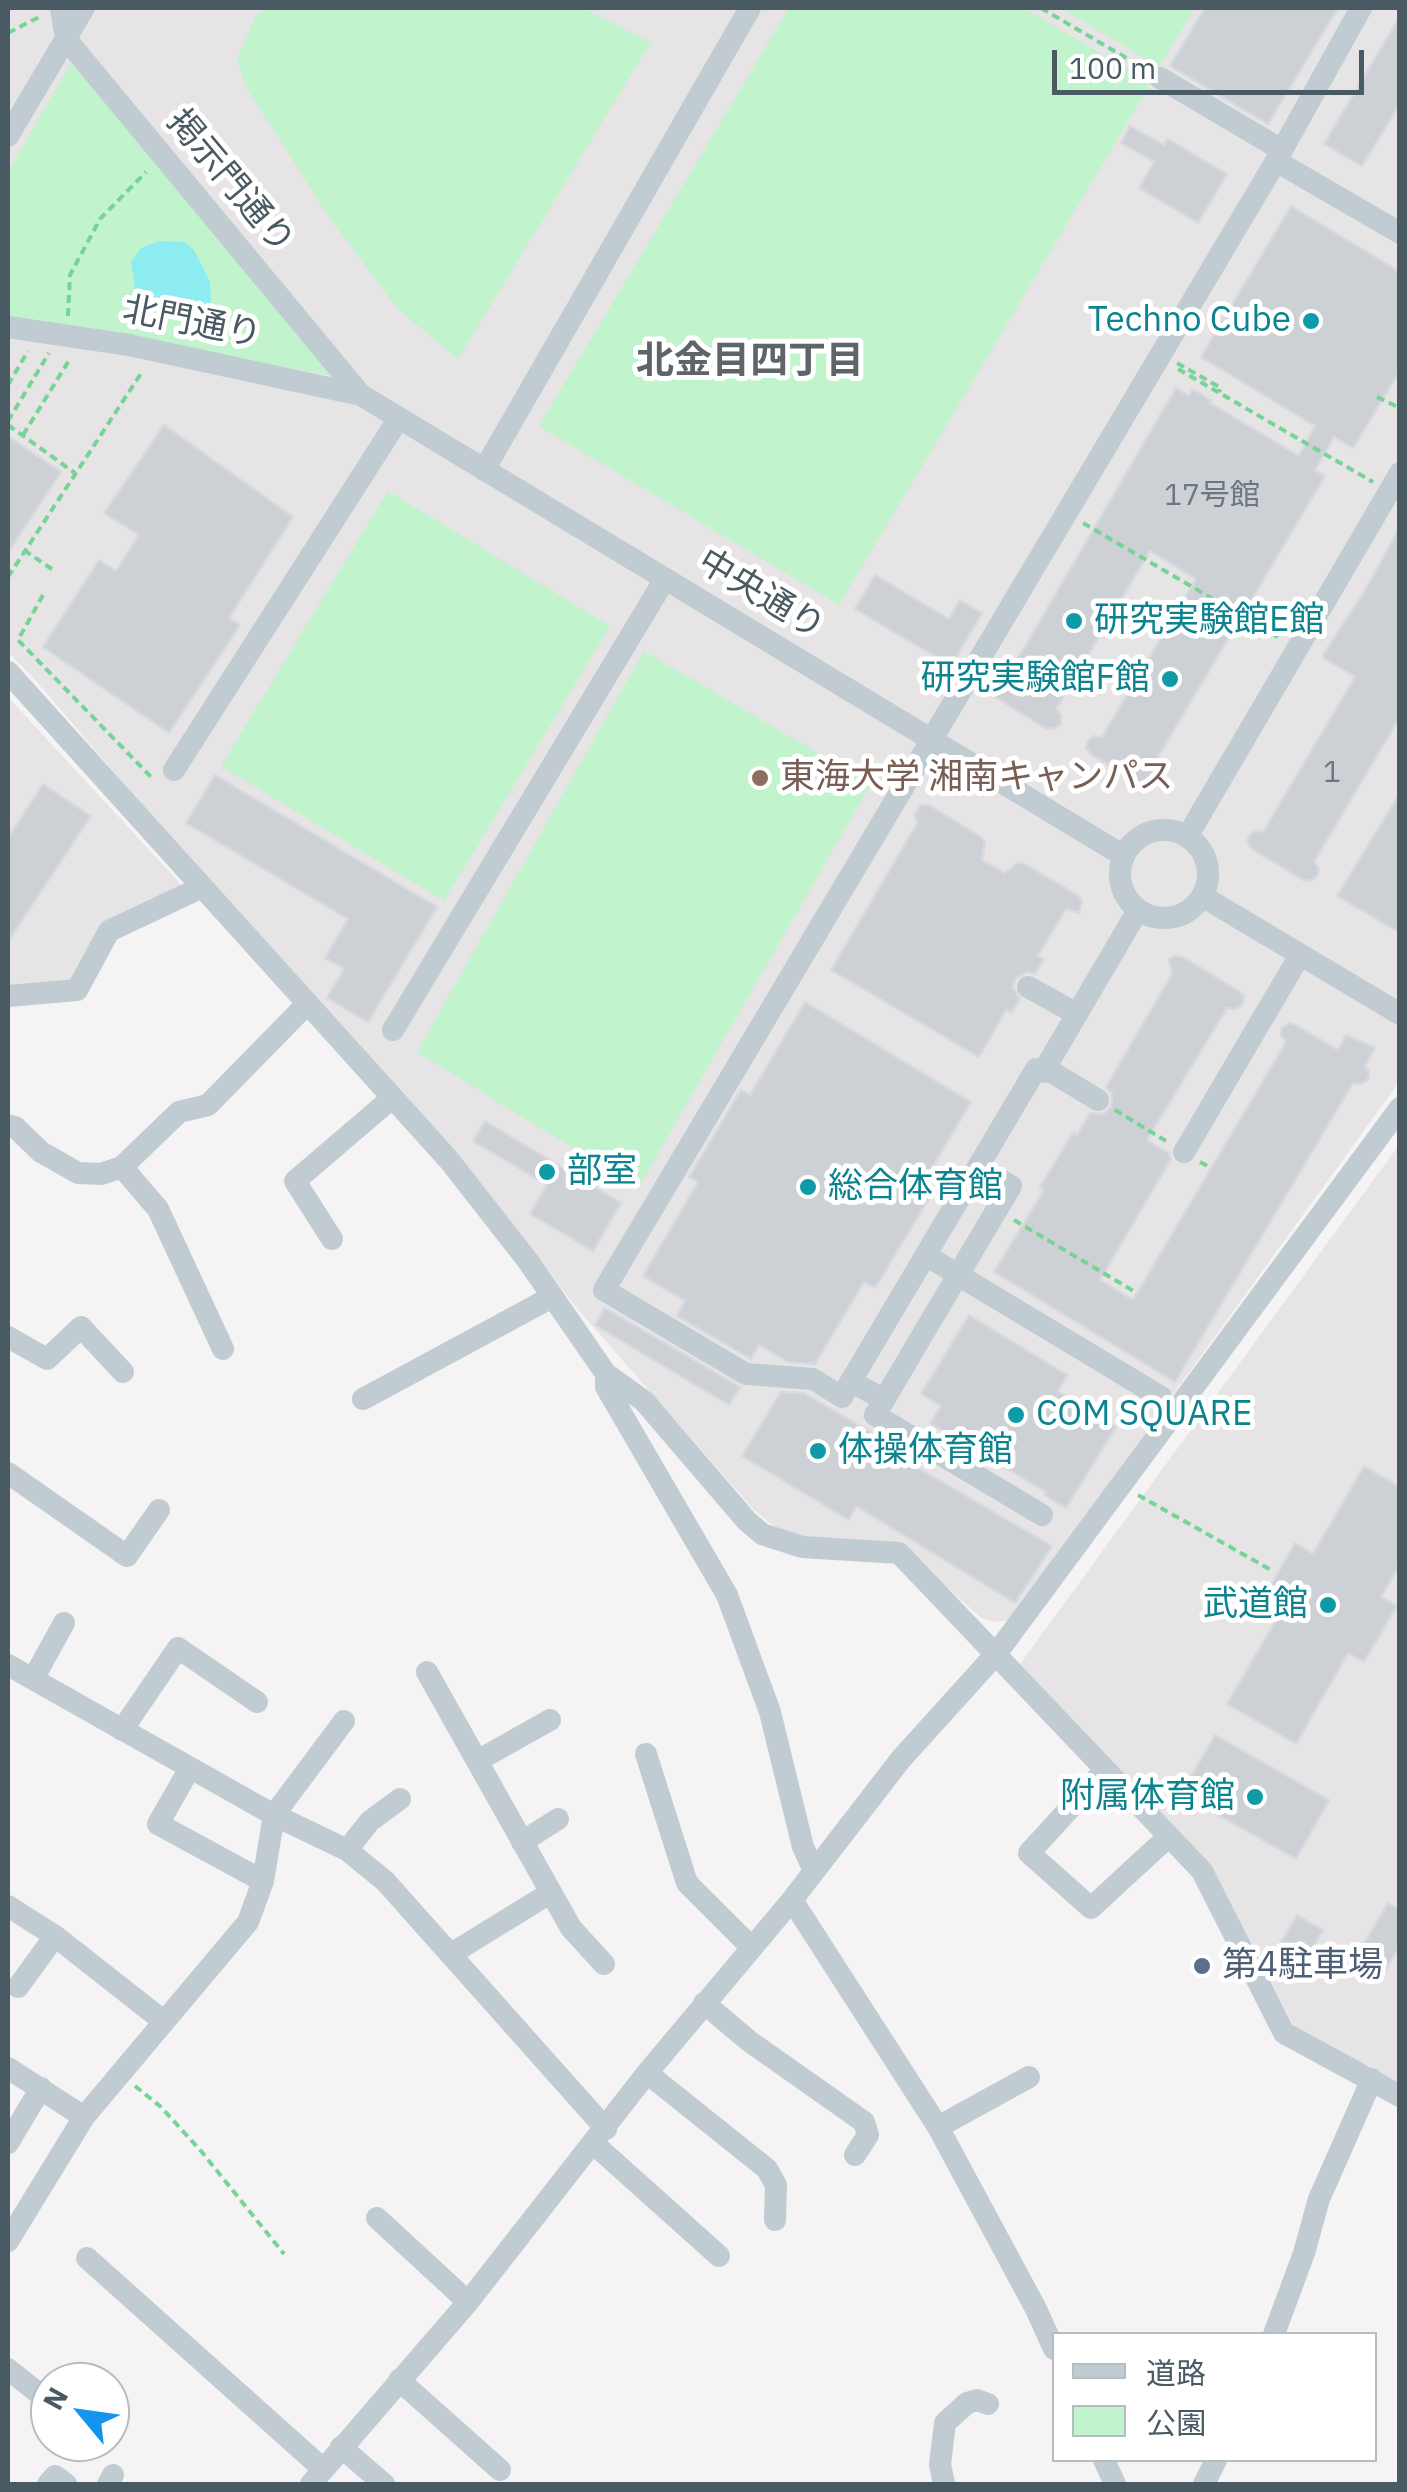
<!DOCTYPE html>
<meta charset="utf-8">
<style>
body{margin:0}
#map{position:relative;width:1407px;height:2492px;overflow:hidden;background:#f5f3f3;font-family:"IBM Plex Sans","Noto Sans JP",sans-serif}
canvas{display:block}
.frame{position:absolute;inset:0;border:10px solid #495a62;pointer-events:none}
.legend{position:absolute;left:1052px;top:2332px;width:325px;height:130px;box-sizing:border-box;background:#fff;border:2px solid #b6bdc0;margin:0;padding:12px 18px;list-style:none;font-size:30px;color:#495a62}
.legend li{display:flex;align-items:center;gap:20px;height:50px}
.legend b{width:50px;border:2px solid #b6bdc0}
.north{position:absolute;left:30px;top:2362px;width:100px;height:100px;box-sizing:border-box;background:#fff;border:2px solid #b6bdc0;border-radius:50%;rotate:299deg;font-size:28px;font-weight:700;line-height:40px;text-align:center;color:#495a62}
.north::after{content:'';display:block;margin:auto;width:35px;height:45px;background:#1294ef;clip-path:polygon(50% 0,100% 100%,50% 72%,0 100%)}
.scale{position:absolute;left:1052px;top:50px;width:312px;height:45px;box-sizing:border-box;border:5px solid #495a62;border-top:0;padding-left:12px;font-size:30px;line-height:35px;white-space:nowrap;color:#495a62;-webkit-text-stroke:8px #fff;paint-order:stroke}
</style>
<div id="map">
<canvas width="1407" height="2492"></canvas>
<div class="frame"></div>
<ul class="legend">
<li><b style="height:12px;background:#c0ccd2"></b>道路</li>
<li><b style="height:28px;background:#c1f3cd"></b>公園</li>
</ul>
<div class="north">N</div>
<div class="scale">100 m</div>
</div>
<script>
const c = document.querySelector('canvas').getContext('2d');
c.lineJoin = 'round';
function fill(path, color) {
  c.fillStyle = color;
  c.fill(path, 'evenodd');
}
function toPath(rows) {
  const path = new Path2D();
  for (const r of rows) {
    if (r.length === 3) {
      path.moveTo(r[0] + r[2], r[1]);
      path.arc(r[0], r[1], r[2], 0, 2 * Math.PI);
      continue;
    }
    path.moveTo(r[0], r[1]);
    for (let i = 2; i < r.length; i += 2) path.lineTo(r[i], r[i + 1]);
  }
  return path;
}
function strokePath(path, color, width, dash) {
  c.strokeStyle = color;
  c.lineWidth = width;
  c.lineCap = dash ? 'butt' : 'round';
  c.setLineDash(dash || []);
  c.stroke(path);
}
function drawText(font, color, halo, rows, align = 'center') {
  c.font = font + ' "IBM Plex Sans","Noto Sans JP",sans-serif';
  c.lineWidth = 10;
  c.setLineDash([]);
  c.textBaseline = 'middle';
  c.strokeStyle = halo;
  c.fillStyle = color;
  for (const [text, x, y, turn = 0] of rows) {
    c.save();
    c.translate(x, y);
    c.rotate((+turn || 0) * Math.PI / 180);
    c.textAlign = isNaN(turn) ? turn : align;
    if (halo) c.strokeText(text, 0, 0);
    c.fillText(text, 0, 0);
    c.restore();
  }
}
fill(toPath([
 [8,8,1399,8,1399,1082,1010,1620,994,1622,980,1617,904,1548,800,1536,776,1528,754,1510,575,1306,457,1152,208,882,31,675,8,652],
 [8,697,187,891,125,917,84,986,8,1000],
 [1399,1145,1399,2088,1371,2067,1297,2032,1207,1863,1020,1664]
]), '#e6e4e5');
fill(toPath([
 [266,8,582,8,651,42,458,359,397,308,329,217,246,87,237,60,255,17],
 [789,8,1024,8,1151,83,839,605,539,426],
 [1061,8,1195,8,1159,67],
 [71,63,334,376,8,317,8,172],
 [388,491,610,626,444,901,221,766],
 [644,651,871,784,638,1188,417,1052]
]), '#c1f3cd');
fill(toPath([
 [159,241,184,242,194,250,210,282,211,302,192,312,143,308,136,294,131,262,141,248]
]), '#8cecf1');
const building = toPath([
 [1205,8,1338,8,1268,124,1170,66,1205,8],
 [1400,16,1400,104,1362,166,1324,144,1400,16],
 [1130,126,1164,145,1168,139,1227,174,1198,223,1139,188,1154,162,1121,143,1130,126],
 [1291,206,1400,272,1400,371,1353,448,1334,437,1315,470,1325,476,1152,767,1157,773,1156,782,1150,786,1141,785,1091,754,1086,748,1088,740,1094,736,1102,737,1196,579,1150,551,1056,709,1061,715,1061,724,1054,729,1045,728,995,697,990,690,991,682,998,678,1006,679,1176,388,1189,396,1193,389,1212,401,1210,403,1299,456,1315,426,1201,357,1291,206],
 [164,425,293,517,229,618,240,625,169,733,43,647,99,560,116,571,139,535,104,513,164,425],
 [8,436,61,472,8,553,8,436],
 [1400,527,1400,717,1314,862,1319,869,1317,876,1311,881,1303,880,1253,850,1247,843,1249,835,1255,830,1263,832,1355,677,1324,658,1323,655,1363,594,1400,527],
 [875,575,949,619,960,600,982,613,951,666,855,609,875,575],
 [215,775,437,907,368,1022,327,998,344,969,325,958,348,919,186,823,215,775],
 [43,784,91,816,8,941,8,838,43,784],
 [1400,793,1400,933,1337,896,1400,793],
 [921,805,929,805,981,837,985,843,982,860,1005,873,1017,863,1023,863,1079,896,1082,901,1079,913,1066,909,1038,956,1044,959,1035,974,1027,972,1015,979,1013,988,1020,999,1011,1013,1006,1010,979,1057,831,970,918,822,914,815,921,805],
 [1174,956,1183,957,1237,990,1244,996,1243,1004,1236,1009,1227,1008,1147,1140,1169,1153,1171,1159,1100,1280,1133,1300,1286,1042,1281,1035,1282,1028,1289,1023,1296,1025,1338,1050,1346,1035,1375,1048,1365,1066,1369,1072,1368,1079,1362,1084,1353,1083,1175,1382,994,1272,1044,1190,1040,1187,1073,1133,1077,1135,1090,1113,1104,1114,1111,1107,1112,1094,1106,1087,1172,974,1169,960,1174,956],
 [805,1002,971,1102,917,1193,928,1200,875,1288,864,1282,815,1364,788,1362,759,1345,751,1359,677,1316,685,1301,643,1276,698,1182,689,1177,741,1090,750,1095,805,1002],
 [485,1121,621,1203,593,1251,530,1214,547,1185,473,1141,485,1121],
 [605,1308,740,1387,729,1405,595,1325,605,1308],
 [969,1315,1067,1375,1058,1391,1116,1427,1066,1508,1045,1495,1046,1492,930,1423,941,1406,921,1394,969,1315],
 [781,1392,804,1393,893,1445,889,1451,1052,1546,1015,1603,856,1506,849,1520,742,1456,781,1392],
 [1364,1466,1400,1487,1400,1564,1381,1597,1397,1606,1364,1662,1348,1653,1296,1744,1227,1704,1279,1615,1260,1604,1295,1543,1313,1554,1364,1466],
 [1215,1735,1329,1800,1296,1859,1181,1794,1215,1735],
 [1388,1903,1400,1910,1400,1946,1381,1977,1354,1961,1388,1903],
 [1297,1915,1323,1930,1300,1971,1273,1956,1297,1915]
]);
fill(building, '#cdd1d5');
strokePath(building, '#d7dade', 2.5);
strokePath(toPath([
 [1041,8,1140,66],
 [8,33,39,17],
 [68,316,70,275,100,219,146,172],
 [1177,363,1221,388,1219,392],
 [1178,369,1373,482],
 [8,385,28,351],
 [1377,397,1400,408],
 [8,421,49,353],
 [8,425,75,473],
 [23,435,70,359],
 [1083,523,1278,637],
 [24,550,56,572],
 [8,577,142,372],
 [43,595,18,640,153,779],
 [1115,1110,1166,1141],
 [1200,1162,1211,1168],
 [1014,1220,1137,1293],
 [1138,1495,1271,1570],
 [135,2086,161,2107,201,2151,284,2254]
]), '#77d397', 4, [8, 5]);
strokePath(toPath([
 [61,8,66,39,361,395],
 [1361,8,1276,161,1400,233],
 [1160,78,1282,150],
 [8,136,84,8],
 [8,327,129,345,361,395,1124,856],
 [484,470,750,8],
 [8,672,449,1160,528,1261,606,1374,644,1401,746,1520,762,1534,802,1547,899,1553,1202,1871,1284,2033,1400,2096],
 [174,770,399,418],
 [1164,874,44],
 [1187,837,1400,473],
 [1202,896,1400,1014],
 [1028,987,1077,1014],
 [8,996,77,990,109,931,200,888],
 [393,1030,665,579],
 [1045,1068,1098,1100],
 [8,1125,15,1127,41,1152,78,1173,101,1174,122,1167,179,1112,208,1105,306,1005],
 [1184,1152,1300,955],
 [122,1167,158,1209,223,1349],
 [978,1167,1011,1186,958,1275,1161,1397],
 [332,1239,295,1181,392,1098],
 [926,1255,958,1275,884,1400,851,1381,1036,1069,1043,1072,1138,910],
 [8,1337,47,1359,81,1327,123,1372],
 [606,1374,606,1387,727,1595,770,1712,803,1847,814,1871],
 [851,1381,842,1397,813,1379,746,1374,604,1290,1276,161],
 [363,1399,552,1297],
 [884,1400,875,1415,1042,1515],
 [8,1473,127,1556,159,1510],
 [8,1665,274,1815,347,1850,385,1881,606,2129],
 [427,1672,571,1928,604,1964],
 [33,1679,64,1623],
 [122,1730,178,1648,257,1702],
 [646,1754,687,1883,751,1947],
 [477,1761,550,1720],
 [190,1768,158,1824,263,1881],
 [1104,1771,1029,1853,1091,1908,1168,1837],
 [522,1842,558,1819],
 [347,1850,370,1821,400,1799],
 [792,1900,938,2127,1036,2309,1054,2349],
 [8,1906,55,1936,162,2020],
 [451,1954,550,1893],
 [18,1987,55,1936],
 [704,2003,749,2041,864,2122,868,2135,855,2155],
 [8,2068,84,2117],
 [647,2073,767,2169,776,2185,775,2220],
 [938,2127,1029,2077],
 [8,2143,41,2088],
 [594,2144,719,2256],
 [377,2218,468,2302],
 [8,2241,84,2117,248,1922,263,1881,274,1815,344,1721],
 [87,2258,323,2469],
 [1274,2334,1304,2253,1319,2199,1372,2079],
 [8,2369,47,2400],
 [399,2380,500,2470],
 [341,2447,384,2484],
 [1104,2460,1115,2484],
 [48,2484,55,2476,66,2484],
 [108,2484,113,2475],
 [311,2484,468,2302,647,2073,792,1900,901,1759,996,1654,1400,1108],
 [944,2484,940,2464,945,2423,967,2403,977,2400,988,2404],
 [1204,2484,1216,2460]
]), '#c0ccd2', 22);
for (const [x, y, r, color] of [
 [1311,321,10,"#0f9aa8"],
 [1074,621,10,"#0f9aa8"],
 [1170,679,10,"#0f9aa8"],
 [760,778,10,"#8d6e63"],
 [547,1172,10,"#0f9aa8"],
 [808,1187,10,"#0f9aa8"],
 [1016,1415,10,"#0f9aa8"],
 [818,1451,10,"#0f9aa8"],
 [1328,1605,10,"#0f9aa8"],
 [1255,1797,10,"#0f9aa8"],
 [1202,1966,10,"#5c6f8a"]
]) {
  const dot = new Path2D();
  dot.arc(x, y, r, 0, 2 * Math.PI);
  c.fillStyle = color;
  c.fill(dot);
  strokePath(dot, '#fff', 4);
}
drawText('30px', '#6a787f', null, [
 ["17号館",1212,496],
 ["1",1332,773]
]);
drawText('35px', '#495a62', '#fff', [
 ["掲示門通り",230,182,50],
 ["北門通り",192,323,11],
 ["中央通り",761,595,31]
]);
drawText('35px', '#0d838f', '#fff', [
 ["Techno Cube",1291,321,"right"],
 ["研究実験館E館",1094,621],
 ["研究実験館F館",1150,679,"right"],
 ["部室",567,1172],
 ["総合体育館",828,1187],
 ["COM SQUARE",1036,1415],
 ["体操体育館",838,1451],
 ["武道館",1308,1605,"right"],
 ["附属体育館",1235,1797,"right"]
], 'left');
drawText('35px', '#785e54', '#fff', [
 ["東海大学 湘南キャンパス",780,778]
], 'left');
drawText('35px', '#4e5e75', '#fff', [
 ["第4駐車場",1222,1966]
], 'left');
drawText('bold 38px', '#5e6468', '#fff', [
 ["北金目四丁目",750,362]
]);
</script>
